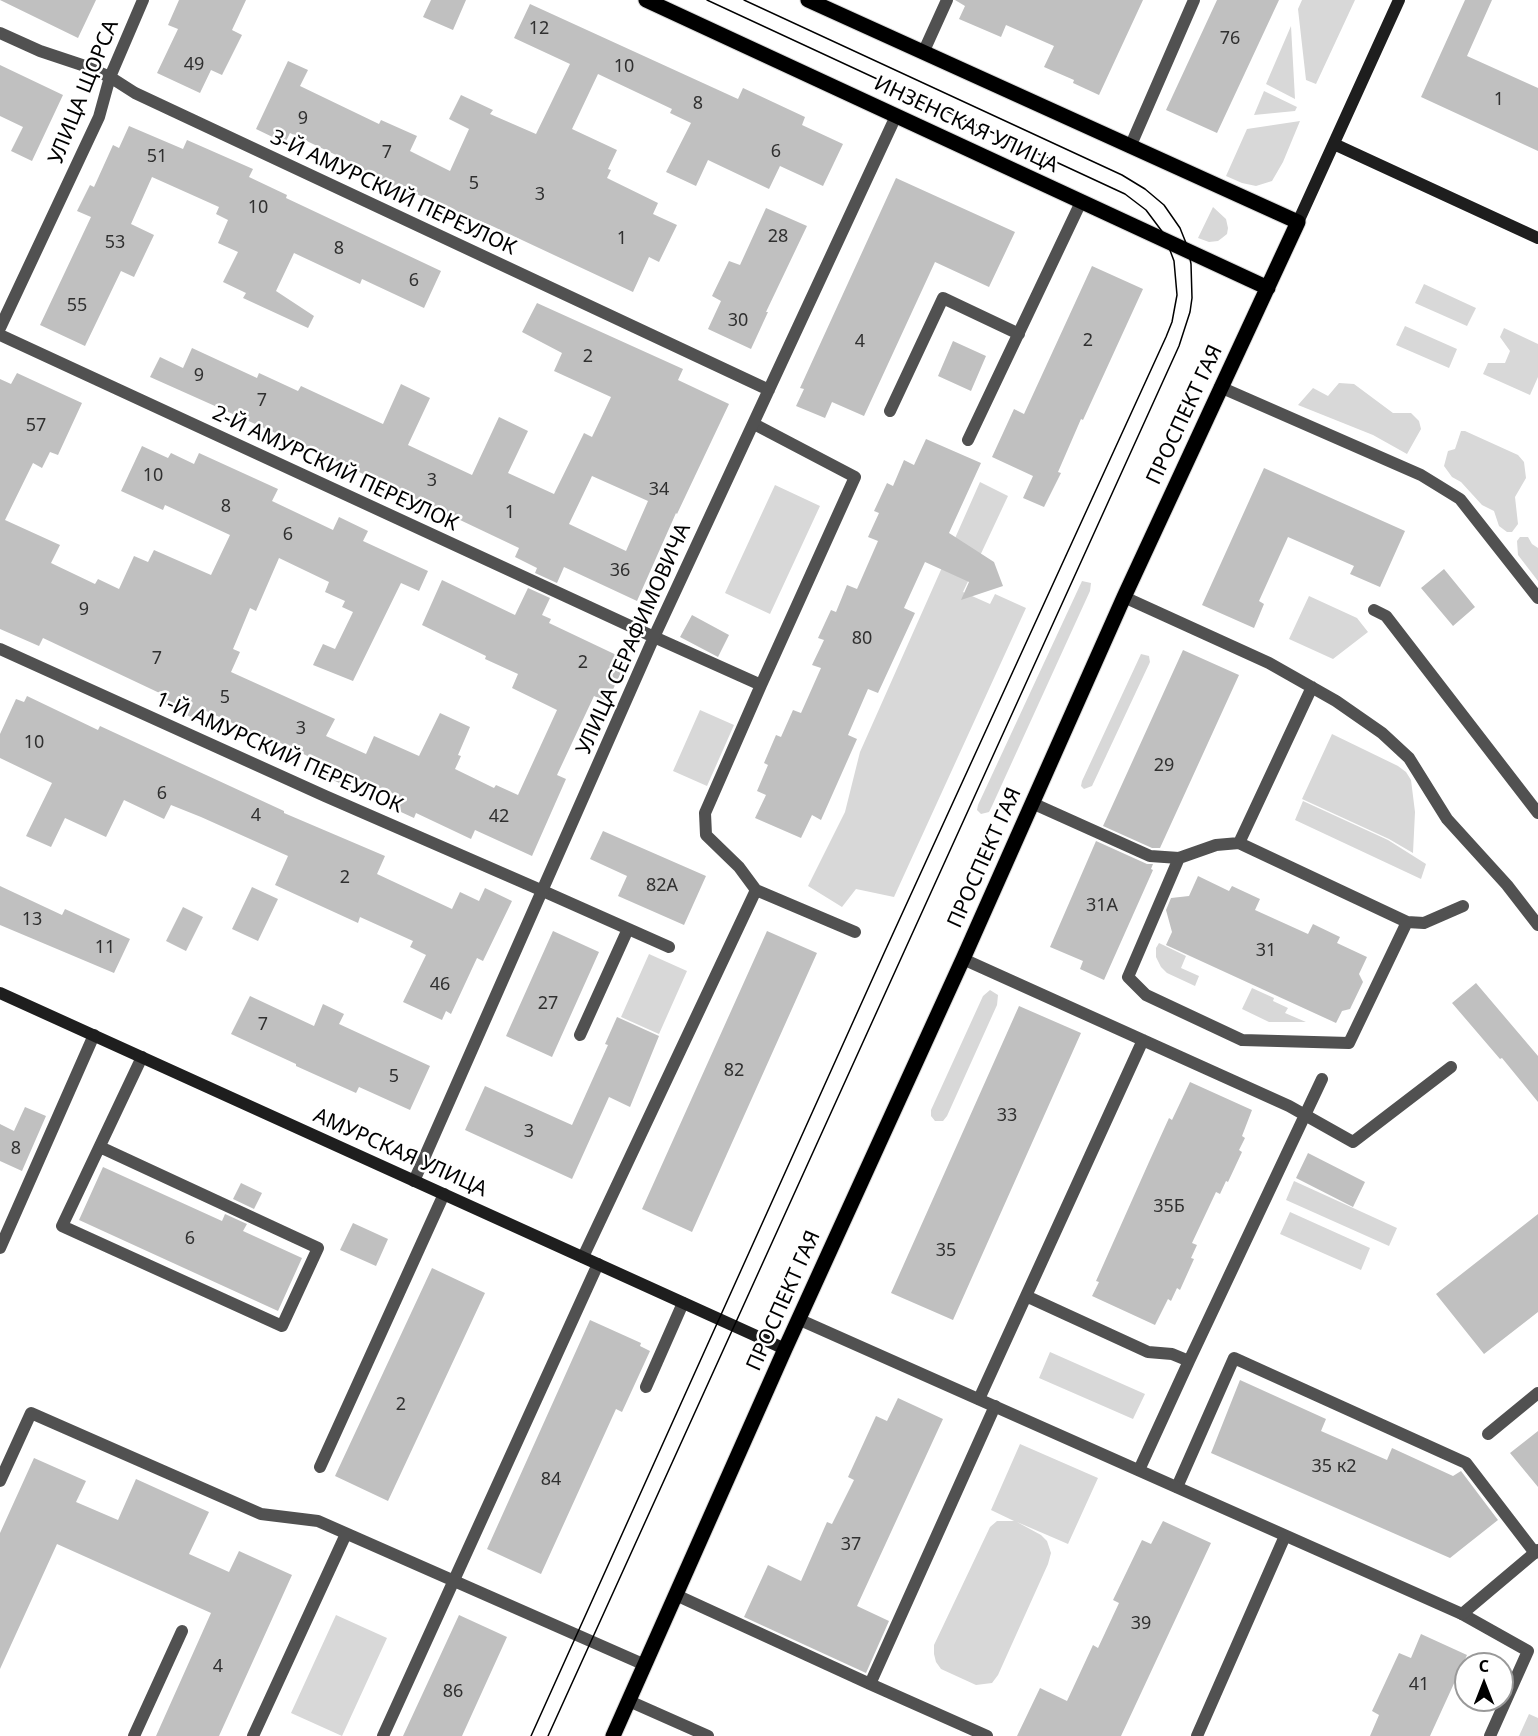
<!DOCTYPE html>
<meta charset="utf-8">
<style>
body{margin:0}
#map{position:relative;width:1538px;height:1736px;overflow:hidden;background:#fff;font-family:"Noto Sans",sans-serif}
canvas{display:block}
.north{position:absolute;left:1454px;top:1652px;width:60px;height:60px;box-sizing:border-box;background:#fff;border:2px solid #999;border-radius:50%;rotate:0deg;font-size:16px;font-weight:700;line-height:24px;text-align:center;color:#000}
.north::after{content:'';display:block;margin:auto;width:21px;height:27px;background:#000;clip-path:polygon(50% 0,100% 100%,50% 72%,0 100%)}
</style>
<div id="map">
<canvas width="1538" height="1736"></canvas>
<div class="north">С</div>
</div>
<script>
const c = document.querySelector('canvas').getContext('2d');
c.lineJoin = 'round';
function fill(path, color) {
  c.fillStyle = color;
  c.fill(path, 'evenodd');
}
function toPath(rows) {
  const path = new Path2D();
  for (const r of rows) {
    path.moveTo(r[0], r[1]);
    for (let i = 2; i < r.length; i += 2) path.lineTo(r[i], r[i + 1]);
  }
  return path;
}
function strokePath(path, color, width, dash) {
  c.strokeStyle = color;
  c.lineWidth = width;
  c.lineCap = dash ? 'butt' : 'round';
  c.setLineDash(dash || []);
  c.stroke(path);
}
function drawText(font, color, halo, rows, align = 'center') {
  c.font = font + ' "Noto Sans",sans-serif';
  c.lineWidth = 5;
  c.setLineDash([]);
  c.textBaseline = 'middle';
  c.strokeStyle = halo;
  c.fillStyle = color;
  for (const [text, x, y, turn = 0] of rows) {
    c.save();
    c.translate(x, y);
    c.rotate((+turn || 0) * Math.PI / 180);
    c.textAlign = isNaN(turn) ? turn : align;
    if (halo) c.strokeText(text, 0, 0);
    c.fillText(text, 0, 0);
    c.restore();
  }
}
fill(toPath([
 [1302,0,1355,0,1316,84,1306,80,1298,9],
 [1291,26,1295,99,1266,84],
 [1264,91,1297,107,1295,111,1254,115],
 [1300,121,1283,162,1272,181,1256,186,1242,183,1226,176,1247,129],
 [1213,207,1226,219,1228,228,1227,234,1222,238,1218,241,1209,242,1198,238],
 [1424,284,1476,308,1467,326,1415,303],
 [1405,326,1457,349,1449,368,1396,345],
 [1504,328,1538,344,1538,377,1530,395,1483,374,1488,363,1505,363,1510,351,1500,337],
 [1339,383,1354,384,1393,413,1411,413,1419,421,1421,429,1407,454,1373,435,1298,405,1313,388,1328,396],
 [1461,431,1465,431,1518,455,1524,462,1526,478,1515,497,1518,524,1512,532,1507,532,1499,526,1494,511,1482,505,1461,482,1452,477,1444,466,1448,451,1455,449],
 [980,482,1008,496,963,592,990,604,995,594,1026,608,894,897,856,889,842,907,808,886,845,812,860,752],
 [775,485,820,506,770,614,725,593],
 [1520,537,1528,537,1532,544,1538,548,1538,581,1518,555,1517,541],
 [1082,581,1091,583,1090,591,992,806,989,812,981,814,977,810,978,805],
 [1309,596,1357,618,1368,632,1333,659,1289,639],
 [1141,654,1149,656,1150,662,1092,786,1084,789,1081,786,1082,781],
 [700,710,734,725,707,786,673,771],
 [1332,734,1398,766,1406,772,1411,780,1415,812,1413,853,1389,839,1302,799],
 [1303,801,1388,840,1426,864,1421,879,1295,820],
 [1159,943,1186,956,1181,968,1199,976,1195,986,1167,973,1161,967,1156,957,1156,948],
 [649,954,687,971,659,1034,621,1017],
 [1252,988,1274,998,1273,1001,1288,1008,1285,1013,1306,1022,1269,1022,1242,1009],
 [990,990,998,995,997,1005,947,1116,943,1121,935,1121,931,1116,931,1110,983,996],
 [1294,1181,1397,1228,1389,1246,1286,1200],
 [1290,1212,1370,1248,1361,1270,1280,1234],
 [1050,1352,1145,1394,1133,1419,1039,1378],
 [1020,1444,1098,1478,1068,1544,1017,1522,1041,1535,1047,1541,1051,1553,1048,1564,998,1675,992,1683,976,1685,941,1669,936,1662,934,1654,934,1645,990,1527,997,1521,1014,1521,991,1510],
 [336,1615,387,1638,342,1736,291,1713],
 [1529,1714,1538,1718,1538,1736,1519,1736]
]), '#d8d8d8');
fill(toPath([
 [0,0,96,0,78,38],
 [179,0,246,0,232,30,242,35,222,75,211,70,200,93,157,73,178,29,168,25],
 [431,0,466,0,453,30,423,17],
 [955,0,1143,0,1099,95,1073,83,1074,80,1044,67,1054,46,1006,25,1001,37,959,19,965,6],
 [1217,0,1279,0,1217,133,1166,110],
 [1465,0,1492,0,1467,56,1538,88,1538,151,1421,97],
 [530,4,738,99,743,88,805,117,802,125,843,144,823,186,780,166,769,189,708,160,696,186,666,172,691,123,670,113,672,109,598,74,572,129,617,150,608,169,611,170,607,178,658,203,653,214,677,225,659,262,649,257,633,292,492,226,414,193,413,196,357,170,359,166,290,133,285,143,256,129,288,61,308,70,300,86,379,124,381,120,417,136,410,151,450,171,469,129,449,119,461,95,493,110,490,114,536,134,570,64,514,38],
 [0,65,63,95,32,161,11,151,23,127,0,116],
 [129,126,183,149,187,140,253,169,249,177,287,195,286,198,441,271,424,308,362,279,360,284,294,253,276,291,314,316,308,328,243,298,246,293,223,282,238,252,218,243,228,220,216,214,219,207,152,177,131,224,154,235,134,277,121,271,85,346,40,325,91,217,77,211,90,185,94,187,113,145,119,148],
 [896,178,1015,232,989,287,935,262,864,416,832,402,825,418,796,406,804,389,800,388],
 [766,208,807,226,766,312,768,312,751,349,708,329,721,301,712,296,729,261,740,265],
 [1092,266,1143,289,1083,420,1081,419,1058,472,1061,473,1044,507,1023,498,1033,476,992,457,1014,409,1024,414],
 [537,303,683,369,678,380,729,404,677,514,676,513,637,601,564,567,557,583,535,573,537,568,515,557,519,548,300,444,150,377,160,357,183,368,192,348,257,378,259,373,298,391,301,386,383,424,401,384,430,398,408,445,472,475,499,417,528,431,508,473,554,494,584,433,592,437,611,397,554,371,562,353,522,332],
 [592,476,648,501,626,551,569,524],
 [953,341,986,356,971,391,938,376],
 [17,373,82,403,58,455,50,452,42,468,33,463,5,520,60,545,51,563,95,584,98,579,119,589,134,556,148,562,154,550,211,575,230,535,165,505,163,510,121,491,142,446,168,458,171,453,194,464,199,453,278,489,272,501,333,530,339,517,368,531,363,541,428,571,419,591,401,583,353,681,313,665,323,644,335,649,353,612,342,607,345,601,325,592,329,582,279,558,256,611,250,608,233,649,240,652,231,672,335,719,326,736,366,754,374,736,419,756,440,713,470,727,458,755,461,756,455,769,494,788,496,785,518,795,557,710,512,688,518,674,485,659,486,656,422,625,442,580,515,615,528,588,550,598,542,615,551,619,549,623,627,660,607,702,594,696,557,775,566,779,532,856,475,830,471,839,416,813,414,818,390,807,396,795,355,777,350,788,318,773,322,763,262,734,261,736,204,710,199,721,164,704,168,697,43,638,39,646,0,629,0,379,11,384],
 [926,439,981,463,949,533,994,562,1003,586,961,600,969,582,925,562,904,608,915,613,878,693,868,689,848,735,857,739,821,820,812,815,801,838,755,818,766,795,757,791,768,765,764,763,776,735,781,737,793,710,801,713,821,668,812,665,824,640,818,638,831,610,836,612,847,585,857,589,878,541,868,537,879,513,874,511,887,483,893,486,904,460,914,465],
 [1264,468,1405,531,1380,587,1350,574,1354,566,1288,537,1259,601,1264,604,1254,628,1202,605],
 [1444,569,1475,607,1453,626,1421,588],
 [692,615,729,635,718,657,680,637],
 [1183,650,1239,675,1160,848,1152,848,1103,826],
 [27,696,98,730,100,726,284,811,284,813,385,856,377,874,452,909,460,892,479,901,485,888,512,901,483,961,477,958,451,1014,446,1011,442,1020,403,1002,426,955,410,947,413,941,360,917,358,923,275,885,288,856,201,817,171,805,164,819,124,800,106,837,65,818,51,847,26,836,52,783,0,758,0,734,16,699,24,702],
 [603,831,706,876,684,925,618,896,627,876,590,859],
 [1096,841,1147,864,1153,864,1151,869,1153,870,1104,980,1080,969,1083,961,1050,947],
 [1198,876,1229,891,1232,886,1260,899,1255,910,1308,934,1313,924,1340,937,1337,943,1367,957,1359,974,1363,982,1350,1009,1342,1011,1336,1023,1166,945,1172,932,1166,910,1171,898,1189,896],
 [0,886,62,915,65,909,130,939,114,973,0,925],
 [252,887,278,899,258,941,232,929],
 [183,907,203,917,186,951,166,941],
 [553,931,599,952,552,1057,506,1036],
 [767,931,817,953,692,1232,642,1209],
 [1476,983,1538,1056,1538,1102,1502,1058,1500,1059,1452,1003],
 [250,996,314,1026,323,1004,344,1014,339,1024,430,1066,410,1110,359,1087,356,1093,296,1066,296,1064,231,1034],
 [1019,1006,1081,1033,953,1320,891,1293],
 [617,1017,659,1036,630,1107,609,1097,572,1179,465,1130,485,1086,572,1125,608,1045,605,1044],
 [1190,1082,1252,1110,1242,1136,1245,1138,1239,1150,1242,1152,1228,1182,1226,1181,1220,1194,1216,1192,1192,1243,1197,1245,1191,1258,1194,1259,1180,1290,1177,1288,1171,1301,1168,1299,1155,1325,1092,1296,1099,1282,1096,1281,1149,1162,1169,1118,1172,1120],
 [25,1107,46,1116,22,1171,0,1161,0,1124,14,1131],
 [1308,1153,1365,1182,1353,1207,1296,1178],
 [103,1167,222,1221,225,1214,247,1224,243,1231,302,1258,278,1311,79,1220],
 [241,1183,262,1193,254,1209,233,1199],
 [1538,1214,1538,1312,1484,1354,1436,1294],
 [353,1223,388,1239,376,1266,340,1250],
 [432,1268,485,1293,388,1501,335,1476],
 [590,1320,641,1343,640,1346,650,1351,622,1412,616,1409,541,1574,487,1549],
 [1240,1380,1326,1419,1321,1431,1387,1460,1392,1448,1453,1476,1461,1471,1498,1520,1450,1558,1211,1453],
 [898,1398,943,1419,857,1606,889,1621,866,1673,744,1617,768,1565,801,1581,827,1522,832,1524,854,1480,848,1477,876,1416,887,1421],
 [1538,1431,1538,1487,1510,1453],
 [34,1458,86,1481,76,1502,118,1520,136,1479,209,1512,189,1554,229,1572,239,1551,292,1575,219,1736,156,1736,211,1613,57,1544,0,1669,0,1533],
 [1163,1521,1211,1543,1121,1736,1017,1736,1040,1688,1067,1701,1093,1645,1098,1648,1119,1603,1113,1600,1142,1540,1151,1544],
 [459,1615,507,1637,462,1736,403,1736],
 [1421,1634,1467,1655,1430,1736,1370,1736,1379,1715,1372,1711,1399,1653,1411,1658]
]), '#c0c0c0');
const primary = toPath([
 [646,0,1268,288],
 [613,1736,785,1349,963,959,1124,597,1298,222,808,0]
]);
strokePath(primary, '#dbdbdb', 17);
strokePath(toPath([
 [1130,147,1194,0],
 [890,411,943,298,1019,334],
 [754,424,855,477,761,685,705,813,706,835,739,867,756,890],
 [968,440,1081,202],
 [1124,597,1269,663,1336,701,1382,733,1409,758,1447,819,1507,885,1538,925],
 [1374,610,1386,616,1538,813],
 [654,637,761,685],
 [1032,803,1150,856,1179,858,1216,845,1239,843,1407,922],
 [1239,843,1312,687],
 [1179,858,1128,977,1146,995,1242,1040,1349,1043,1407,922,1424,923,1463,906],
 [543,891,669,947],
 [963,959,1289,1106,1353,1142,1451,1067],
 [580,1035,628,929],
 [100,1147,318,1248,282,1326,62,1226,142,1057],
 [0,1248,94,1035],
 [583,1257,756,890,855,932],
 [1189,1361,1322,1079],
 [646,1387,683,1303],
 [979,1399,1026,1296],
 [1488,1434,1538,1393],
 [320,1467,444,1194],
 [1139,1470,1189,1361,1172,1354,1148,1352,1026,1296,1143,1040],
 [0,1481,31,1413,261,1514,318,1521,645,1665],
 [1177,1487,1234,1358,1466,1463,1535,1553],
 [676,1595,870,1684,987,1736],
 [1462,1614,1528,1651,1490,1736],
 [870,1684,995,1406],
 [629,1701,708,1736],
 [134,1736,182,1631],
 [253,1736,346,1534],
 [383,1736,598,1264],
 [1197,1736,1285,1536]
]), '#515151', 12);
strokePath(toPath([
 [0,33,40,51,82,65,110,77,135,93,769,390],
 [923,53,947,0],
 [0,328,99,117,110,77,143,0],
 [0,335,654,637],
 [1220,387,1421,475,1460,499,1538,598],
 [0,649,325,796,543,891],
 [414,1181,654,637,896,116],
 [798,1319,1462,1614,1538,1550]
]), '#515151', 12);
strokePath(toPath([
 [1334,144,1538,238],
 [1298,222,1399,0],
 [0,993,785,1349]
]), '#1e1e1e', 12);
strokePath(primary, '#000', 15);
strokePath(toPath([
 [531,1736,885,951,1166,337,1172,322,1177,295,1174,261,1164,234,1146,210,1125,194,707,0],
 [548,1736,1179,346,1190,312,1192,298,1191,264,1188,248,1180,228,1164,205,1145,189,1122,175,744,0]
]), '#000', 1.5);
drawText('18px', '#303030', null, [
 ["12",539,29],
 ["76",1230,39],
 ["49",194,65],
 ["10",624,67],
 ["1",1499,100],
 ["8",698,104],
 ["9",303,119],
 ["6",776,152],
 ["7",387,153],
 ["51",157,157],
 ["5",474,184],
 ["3",540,195],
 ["10",258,208],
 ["28",778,237],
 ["1",622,239],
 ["53",115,243],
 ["8",339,249],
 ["6",414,281],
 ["55",77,306],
 ["30",738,321],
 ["2",1088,341],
 ["4",860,342],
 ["2",588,357],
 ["9",199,376],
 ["7",262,401],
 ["57",36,426],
 ["10",153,476],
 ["3",432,481],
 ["34",659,490],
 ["8",226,507],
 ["1",510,513],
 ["6",288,535],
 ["36",620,571],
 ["9",84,610],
 ["80",862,639],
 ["7",157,659],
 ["2",583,663],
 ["5",225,698],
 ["3",301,729],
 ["10",34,743],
 ["29",1164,766],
 ["6",162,794],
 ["4",256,816],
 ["42",499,817],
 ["2",345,878],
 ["82А",662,886],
 ["31А",1102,906],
 ["13",32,920],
 ["11",105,948],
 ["31",1266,951],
 ["46",440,985],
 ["27",548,1004],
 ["7",263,1025],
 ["82",734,1071],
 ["5",394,1077],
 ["33",1007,1116],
 ["3",529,1132],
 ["8",16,1149],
 ["35Б",1169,1207],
 ["6",190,1239],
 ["35",946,1251],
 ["2",401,1405],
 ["35 к2",1334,1467],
 ["84",551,1480],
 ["37",851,1545],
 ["39",1141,1624],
 ["4",218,1667],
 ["41",1419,1685],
 ["86",453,1692]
]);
drawText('21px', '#000', '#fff', [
 ["УЛИЦА ЩОРСА",84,92,-68],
 ["ИНЗЕНСКАЯ УЛИЦА",966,125,25],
 ["3-Й АМУРСКИЙ ПЕРЕУЛОК",393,193,25],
 ["ПРОСПЕКТ ГАЯ",1185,415,-65],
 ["2-Й АМУРСКИЙ ПЕРЕУЛОК",335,469,25],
 ["УЛИЦА СЕРАФИМОВИЧА",634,639,-66],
 ["1-Й АМУРСКИЙ ПЕРЕУЛОК",279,753,24],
 ["ПРОСПЕКТ ГАЯ",985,858,-66],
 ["АМУРСКАЯ УЛИЦА",400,1153,24],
 ["ПРОСПЕКТ ГАЯ",784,1301,-66]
]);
</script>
